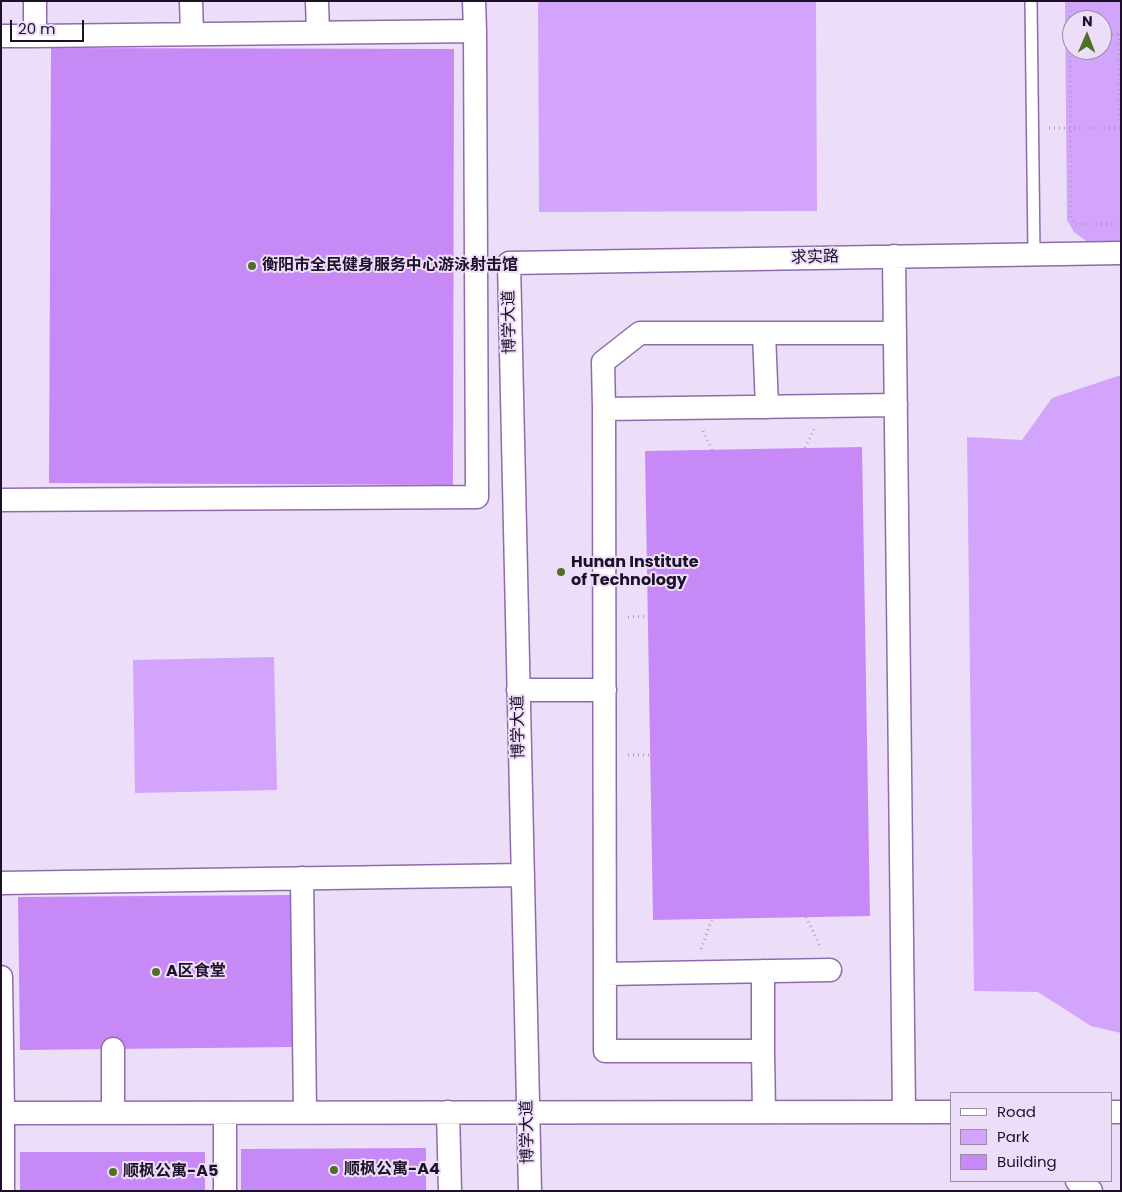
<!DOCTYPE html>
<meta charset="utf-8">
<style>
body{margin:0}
#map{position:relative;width:1122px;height:1192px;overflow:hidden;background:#ecdef9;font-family:Poppins,sans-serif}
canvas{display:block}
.frame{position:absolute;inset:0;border:2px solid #1e1028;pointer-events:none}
.legend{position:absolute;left:950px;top:1092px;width:162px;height:90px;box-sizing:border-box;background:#ecdef9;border:1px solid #9a8ca5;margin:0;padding:6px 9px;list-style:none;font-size:15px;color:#1e1028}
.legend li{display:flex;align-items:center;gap:10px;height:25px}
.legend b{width:25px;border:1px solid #9a8ca5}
.north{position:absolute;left:1062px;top:10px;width:50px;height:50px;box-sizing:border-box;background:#ecdef9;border:1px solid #9a8ca5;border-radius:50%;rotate:1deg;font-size:14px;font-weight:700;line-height:20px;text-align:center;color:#1e1028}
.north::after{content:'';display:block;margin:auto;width:18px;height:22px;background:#506f24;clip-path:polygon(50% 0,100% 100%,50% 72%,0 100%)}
.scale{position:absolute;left:10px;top:20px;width:74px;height:22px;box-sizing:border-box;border:2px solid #1e1028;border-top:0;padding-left:6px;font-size:15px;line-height:18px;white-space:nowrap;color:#1e1028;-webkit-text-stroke:4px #ecdef9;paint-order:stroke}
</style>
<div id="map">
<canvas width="1122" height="1192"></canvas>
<div class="frame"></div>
<ul class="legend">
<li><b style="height:6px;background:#fff"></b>Road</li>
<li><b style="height:14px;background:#d3a4fb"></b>Park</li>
<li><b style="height:14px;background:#c689f5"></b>Building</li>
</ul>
<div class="north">N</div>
<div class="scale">20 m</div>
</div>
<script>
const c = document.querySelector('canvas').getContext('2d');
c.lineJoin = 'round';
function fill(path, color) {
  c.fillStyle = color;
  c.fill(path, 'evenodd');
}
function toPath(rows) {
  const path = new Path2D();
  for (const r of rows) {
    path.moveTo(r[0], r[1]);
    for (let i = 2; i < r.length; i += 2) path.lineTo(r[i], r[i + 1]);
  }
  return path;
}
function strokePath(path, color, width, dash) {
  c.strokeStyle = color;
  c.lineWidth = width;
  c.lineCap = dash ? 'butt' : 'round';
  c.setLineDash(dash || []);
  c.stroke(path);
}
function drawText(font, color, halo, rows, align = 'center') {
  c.font = font + ' Poppins,"Noto Sans SC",sans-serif';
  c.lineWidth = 4;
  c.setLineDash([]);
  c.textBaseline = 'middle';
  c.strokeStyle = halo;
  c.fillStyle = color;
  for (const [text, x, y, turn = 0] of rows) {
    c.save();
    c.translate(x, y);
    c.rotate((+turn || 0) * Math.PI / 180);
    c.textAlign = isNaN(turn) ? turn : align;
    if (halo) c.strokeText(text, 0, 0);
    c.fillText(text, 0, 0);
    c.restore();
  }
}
fill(toPath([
 [538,1,816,1,817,211,539,212],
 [1065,1,1121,1,1121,241,1086,241,1074,232,1067,220],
 [1072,20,1102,20,1102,50,1072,50],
 [1118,376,1121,376,1121,1033,1091,1026,1038,992,974,991,967,437,1022,440,1052,398],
 [274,657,277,790,135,793,133,660]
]), '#d3a4fb');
fill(toPath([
 [51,48,454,49,453,485,49,483],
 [862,447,870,916,653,920,645,451],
 [293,895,294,1047,20,1050,18,897],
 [426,1148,426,1191,241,1191,241,1149],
 [20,1152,205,1152,205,1191,20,1191]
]), '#c689f5');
const service = toPath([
 [1031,1,1034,254]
]);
const minor = toPath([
 [35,1,35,36,475,31,474,1],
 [191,1,192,34],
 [317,1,318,33],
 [1,36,35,36],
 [894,256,904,1112],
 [764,333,767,407],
 [604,409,896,405],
 [1,500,477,497,475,31],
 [518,690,605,690],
 [302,878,305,1112],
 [1,883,523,875],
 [763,971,763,1051],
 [605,974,830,970],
 [1,977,3,1113],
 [113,1049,113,1113],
 [448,1112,450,1191],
 [764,1112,763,1051,605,1051,604,409,603,362,640,333,895,333],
 [1111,1112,1121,1112],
 [225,1113,225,1191],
 [1077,1181,1091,1191],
 [3,1191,3,1113,951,1112],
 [530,1191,509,263,1121,253]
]);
strokePath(service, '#8e6ca9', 14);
strokePath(minor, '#8e6ca9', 25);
strokePath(toPath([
 [1070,1,1071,217,1075,224,1121,224],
 [1119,34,1119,119,1121,121],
 [1102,35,1120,34],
 [1049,128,1121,128],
 [703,431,712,450],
 [805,448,814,429],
 [628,617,648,616],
 [628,755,650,755],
 [806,917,820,946],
 [701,949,712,919]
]), '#ad9fba', 3, [1, 4]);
strokePath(service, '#fff', 11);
strokePath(minor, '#fff', 22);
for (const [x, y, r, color] of [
 [252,266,5,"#506f24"],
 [561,572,5,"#506f24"],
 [156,972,5,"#506f24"],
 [334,1170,5,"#506f24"],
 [113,1172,5,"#506f24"]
]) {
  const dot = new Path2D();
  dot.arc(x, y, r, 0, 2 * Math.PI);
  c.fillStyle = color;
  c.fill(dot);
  strokePath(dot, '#ecdef9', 2);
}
drawText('16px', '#1e1028', '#ecdef9', [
 ["求实路",815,258,-1],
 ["博学大道",510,322,-91],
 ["博学大道",519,727,-91],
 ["博学大道",528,1132,-91]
]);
drawText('bold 16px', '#1e1028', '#ecdef9', [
 ["衡阳市全民健身服务中心游泳射击馆",262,266],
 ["Hunan Institute",571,563],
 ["of Technology",571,581],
 ["A区食堂",166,972],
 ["顺枫公寓-A4",344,1170],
 ["顺枫公寓-A5",123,1172]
], 'left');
</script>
